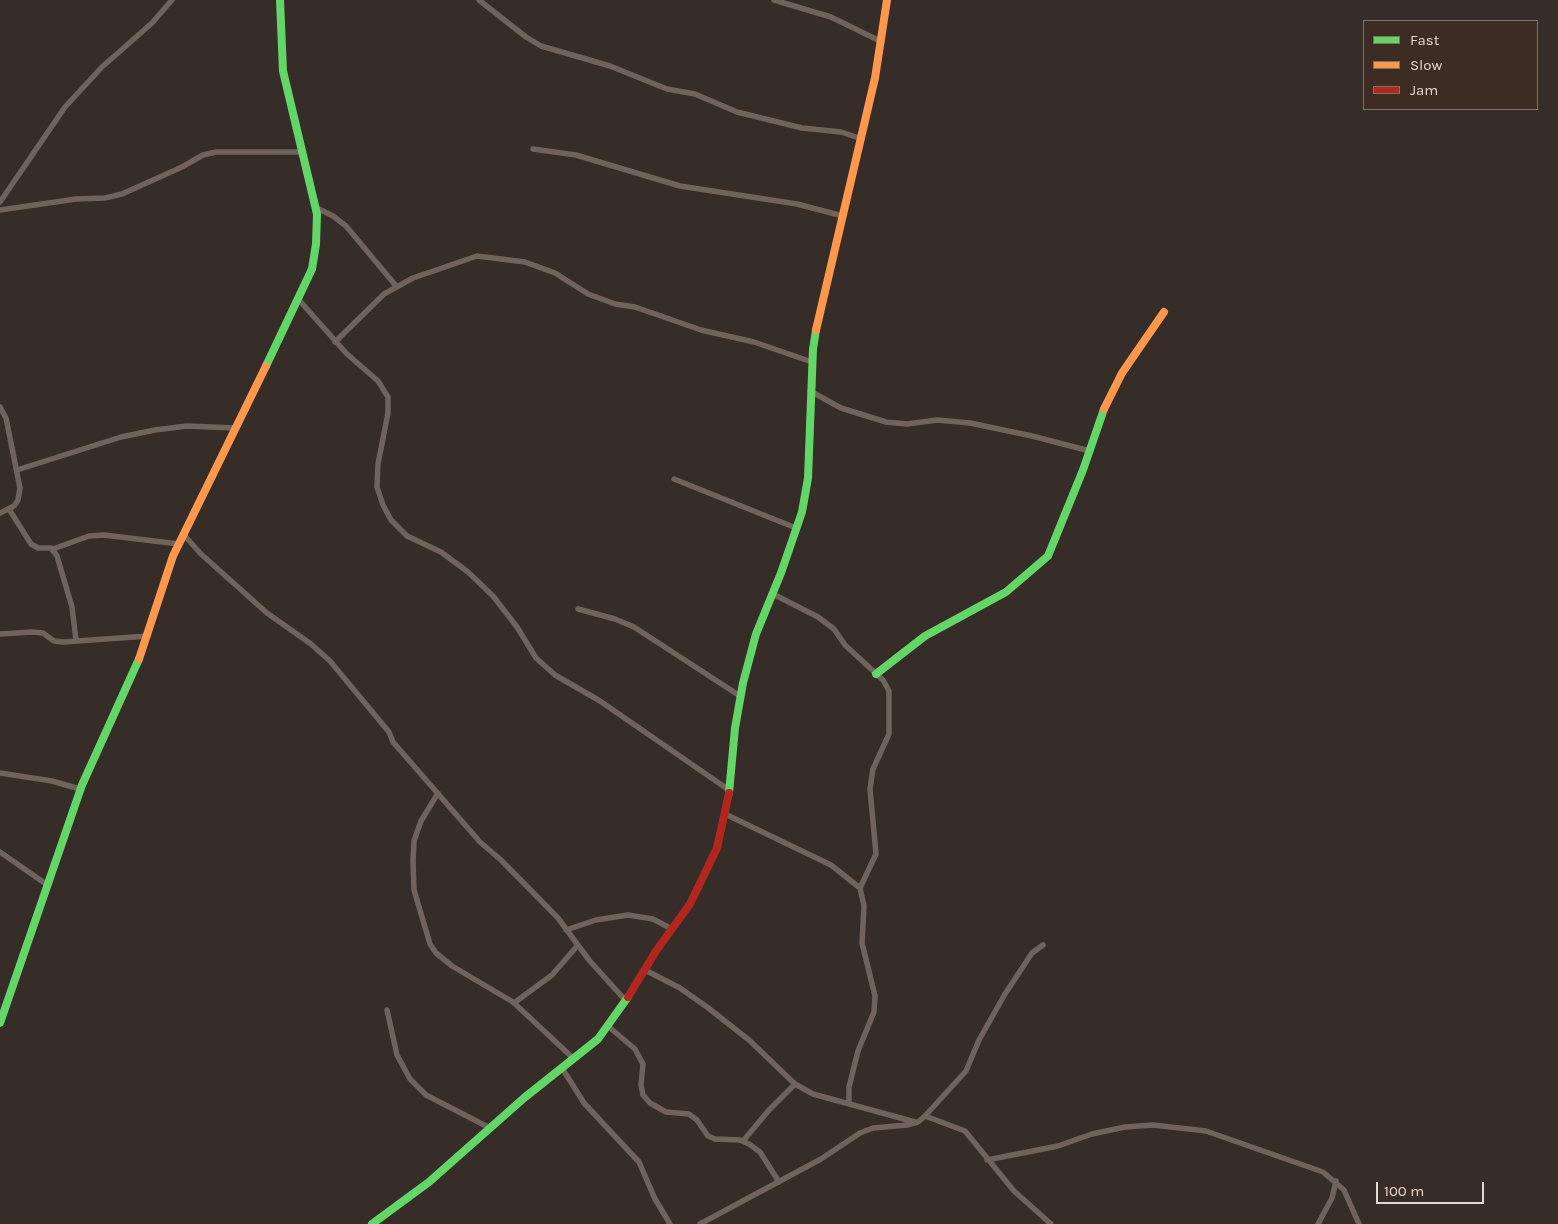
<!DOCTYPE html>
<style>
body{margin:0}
#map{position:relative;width:1558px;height:1224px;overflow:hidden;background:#362d28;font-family:Karla,sans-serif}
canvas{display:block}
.legend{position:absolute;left:1363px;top:20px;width:175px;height:90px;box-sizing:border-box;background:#3c2c22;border:1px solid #7f7068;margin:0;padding:6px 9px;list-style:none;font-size:15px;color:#e3d7d1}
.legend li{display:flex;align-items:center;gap:10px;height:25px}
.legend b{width:25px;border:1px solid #7f7068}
.scale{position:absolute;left:1376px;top:1182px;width:108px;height:22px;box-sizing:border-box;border:2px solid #e3d7d1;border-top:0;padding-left:6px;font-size:15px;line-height:18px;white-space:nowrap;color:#e3d7d1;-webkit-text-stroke:4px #3c2c22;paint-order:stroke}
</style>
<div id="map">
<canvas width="1558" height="1224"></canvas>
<ul class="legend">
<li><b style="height:6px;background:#63d668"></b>Fast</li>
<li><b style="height:6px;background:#ff974d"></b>Slow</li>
<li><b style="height:6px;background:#b3261e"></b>Jam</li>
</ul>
<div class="scale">100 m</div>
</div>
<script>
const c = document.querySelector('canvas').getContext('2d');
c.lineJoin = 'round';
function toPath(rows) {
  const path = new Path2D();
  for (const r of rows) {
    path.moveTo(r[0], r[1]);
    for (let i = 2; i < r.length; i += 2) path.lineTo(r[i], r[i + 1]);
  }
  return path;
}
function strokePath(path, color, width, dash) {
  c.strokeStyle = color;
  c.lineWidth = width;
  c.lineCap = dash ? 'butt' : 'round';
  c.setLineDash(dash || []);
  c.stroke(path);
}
strokePath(toPath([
 [479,0,526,37,541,46,610,66,667,89,695,94,737,112,802,128,841,132,862,139],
 [774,0,831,17,882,42],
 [533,149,576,155,680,186,797,204,843,216],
 [0,202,65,107,102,67,152,23,172,0],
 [315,207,333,216,346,226,397,287],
 [0,210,76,199,105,198,122,194,182,167,203,155,216,152,302,152],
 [299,300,347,354,378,381,388,397,388,413,378,464,377,487,383,505,391,520,407,536,441,552,468,572,493,596,517,627,536,658,555,675,600,701,729,790],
 [335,342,384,294,413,278,477,256,525,262,555,273,588,294,615,304,635,307,701,330,754,342,812,362],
 [810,391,841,408,886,422,907,424,937,420,970,423,1032,436,1090,451],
 [0,407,6,418,20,488,18,500,14,506,0,513],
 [17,470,121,437,155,430,187,426,235,428],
 [674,479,796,528],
 [9,509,31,544,38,548,51,548,57,556,72,607,76,640],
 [184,535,201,554,267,613,311,644,330,661,389,732,393,742,480,842,501,860,558,918,589,960,626,1001],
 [53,549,89,536,104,535,179,544],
 [773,594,818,617,834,629,845,645,883,680,889,691,889,734,873,769,870,789,876,854,860,888],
 [578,609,615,619,634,627,740,696],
 [0,634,32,632,43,633,54,641,63,642,148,636],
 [0,773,52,781,80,789],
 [438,793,421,821,414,841,413,861,414,890,430,944,436,953,452,966,513,1002,574,1059],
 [725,814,831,865,860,888,864,906,862,943,875,996,874,1012,858,1051,849,1087,849,1103],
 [0,852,46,884],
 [566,930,596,920,628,915,653,919,672,929],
 [645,970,680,988,707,1007,749,1040,795,1084,813,1094,915,1122],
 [514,1003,552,975,578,945],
 [387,1010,397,1055,410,1079,426,1095,490,1128],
 [609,1027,635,1049,643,1064,641,1085,643,1095,650,1103,666,1112,689,1114,697,1120,708,1136,715,1139,740,1140,749,1144,760,1152,779,1182],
 [562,1068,584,1103,639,1162,655,1199,670,1224],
 [925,1116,965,1131,1014,1191,1051,1224],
 [743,1141,769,1110,795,1084],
 [987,1160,1058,1146,1092,1134,1125,1127,1153,1125,1206,1131,1323,1172,1344,1190,1359,1224],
 [700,1224,821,1159,860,1133,873,1128,907,1125,918,1122,925,1116,966,1071,979,1040,1005,994,1032,953,1043,945],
 [1318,1224,1332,1198,1336,1181]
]), '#6f635b', 5.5);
strokePath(toPath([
 [266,366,312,269,316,244,317,214,283,71,280,0],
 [876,674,925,636,1006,592,1048,556,1083,470,1104,409],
 [729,793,735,728,743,683,756,634,781,573,802,512,808,478,813,349,816,330],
 [0,1023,82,785,139,659],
 [372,1224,429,1182,524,1098,598,1039,628,997]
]), '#63d668', 8);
strokePath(toPath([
 [816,330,875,78,887,0],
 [1104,409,1122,373,1164,312],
 [139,659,173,556,266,366]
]), '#ff974d', 8);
strokePath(toPath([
 [628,997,656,951,690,904,717,848,729,793]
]), '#b3261e', 8);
</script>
